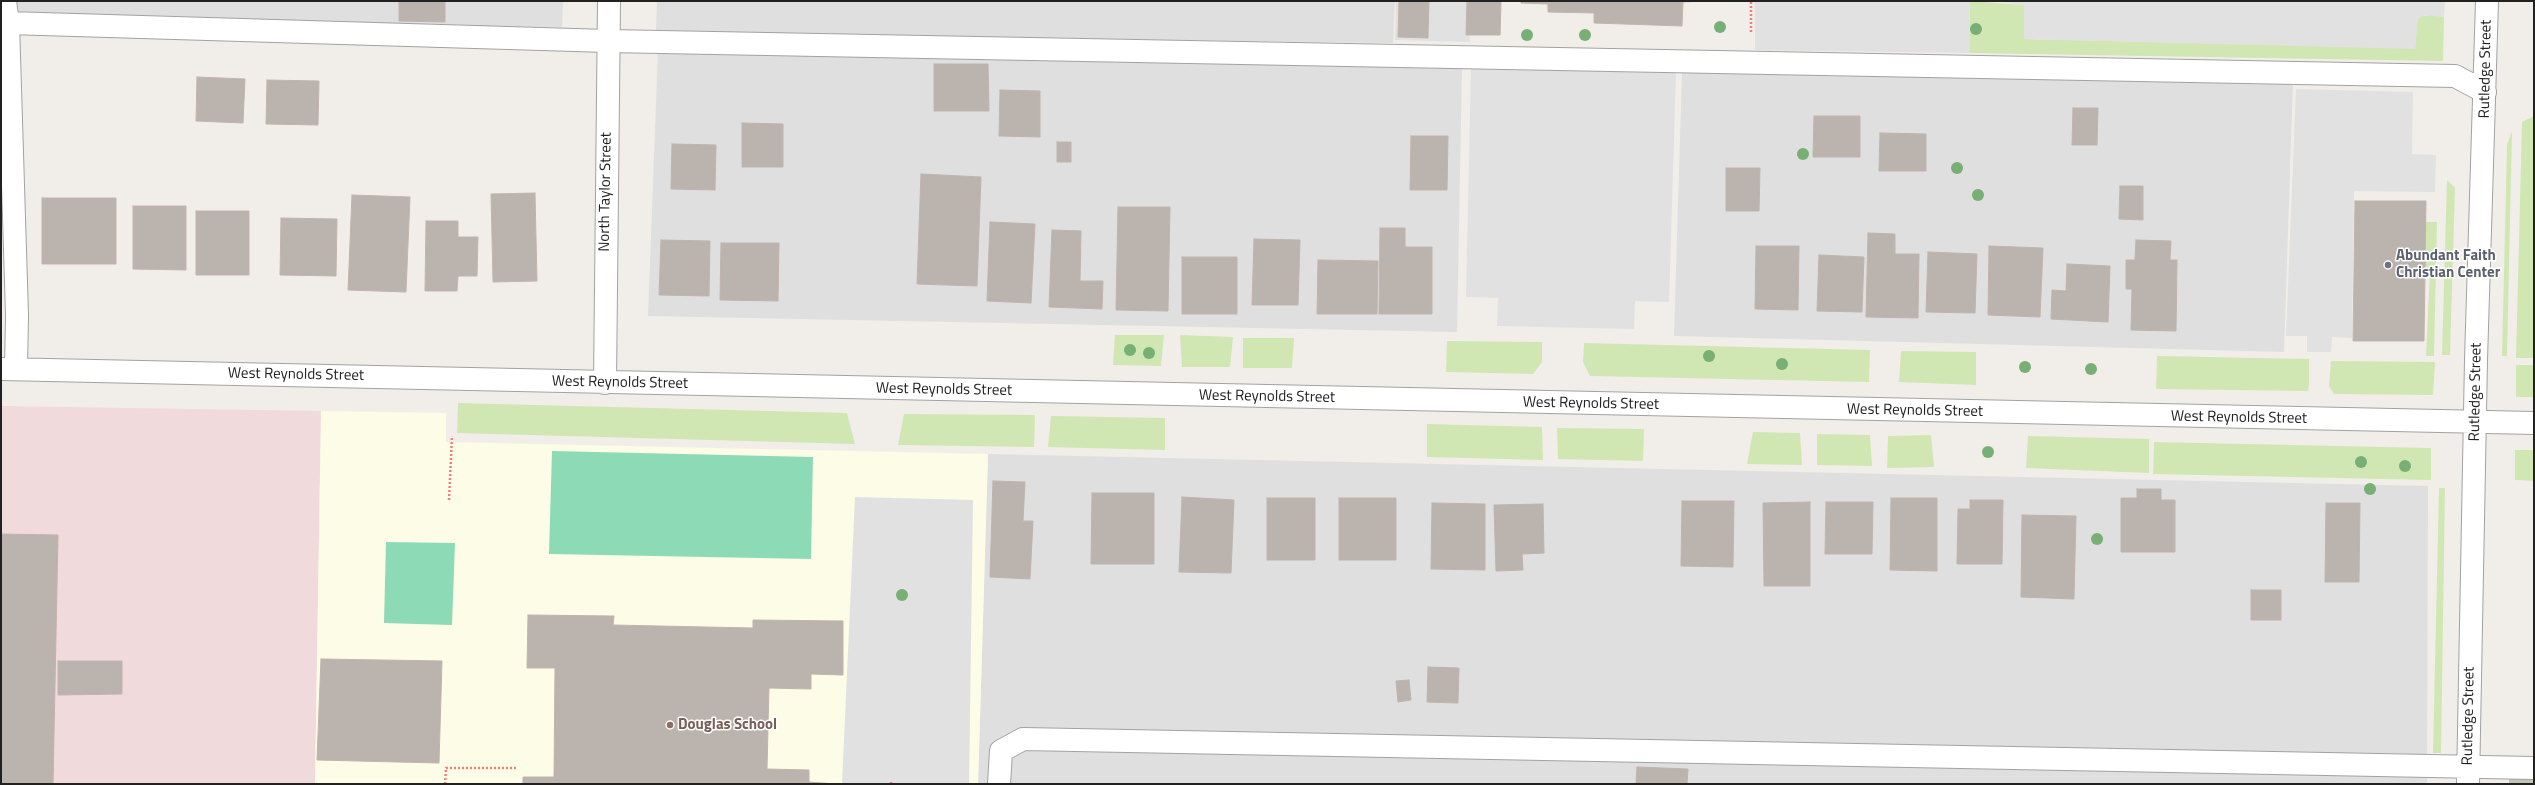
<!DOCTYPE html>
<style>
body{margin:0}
#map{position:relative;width:2535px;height:785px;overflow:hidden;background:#f1eee9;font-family:"Titillium Web",sans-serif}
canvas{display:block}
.frame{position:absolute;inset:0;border:2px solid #212121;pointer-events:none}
</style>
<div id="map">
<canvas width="2535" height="785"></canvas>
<div class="frame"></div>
</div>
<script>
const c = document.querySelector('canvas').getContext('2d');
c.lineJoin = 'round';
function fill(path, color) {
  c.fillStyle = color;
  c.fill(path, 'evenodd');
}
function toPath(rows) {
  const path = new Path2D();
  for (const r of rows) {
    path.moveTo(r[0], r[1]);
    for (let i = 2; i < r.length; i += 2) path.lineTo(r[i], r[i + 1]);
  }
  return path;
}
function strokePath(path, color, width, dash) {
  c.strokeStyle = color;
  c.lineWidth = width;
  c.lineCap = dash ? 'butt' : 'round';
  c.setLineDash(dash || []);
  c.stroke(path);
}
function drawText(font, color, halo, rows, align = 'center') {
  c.font = font + ' "Titillium Web",sans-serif';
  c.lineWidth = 3;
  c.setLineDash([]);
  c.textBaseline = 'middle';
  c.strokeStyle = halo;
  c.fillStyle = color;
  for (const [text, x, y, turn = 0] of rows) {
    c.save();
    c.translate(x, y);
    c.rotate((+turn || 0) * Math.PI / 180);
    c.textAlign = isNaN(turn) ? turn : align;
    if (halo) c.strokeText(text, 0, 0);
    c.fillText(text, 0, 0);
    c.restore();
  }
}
fill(toPath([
 [13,1,563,1,562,27,13,20],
 [657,1,1395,1,1393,43,656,33],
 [658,50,1462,67,1457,332,648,316],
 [1682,73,2293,82,2284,352,1674,336],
 [988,454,2428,486,2427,784,978,784]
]), '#dfdfdf');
fill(toPath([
 [1,406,321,411,315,784,1,784]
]), '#f0dadb');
fill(toPath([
 [321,411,446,413,446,442,988,454,978,784,315,784]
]), '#fdfce6');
fill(toPath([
 [2509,776,2534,776,2534,784,2509,784]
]), '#c5c4b5');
fill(toPath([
 [1970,1,2024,5,2025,39,2415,48,2417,20,2420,16,2432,15,2444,17,2443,61,1969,53],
 [2534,116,2534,358,2516,358,2522,122],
 [2512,131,2507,356,2502,356,2507,145],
 [2447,180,2455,188,2450,355,2442,355],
 [2425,222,2437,222,2434,356,2426,356,2430,272,2424,272],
 [1115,335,1164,335,1161,366,1113,365],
 [1180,335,1233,337,1230,367,1182,367],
 [1243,338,1294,338,1292,368,1243,368],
 [1447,341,1542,342,1542,362,1533,374,1446,372],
 [1584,343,1870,350,1869,382,1590,376,1583,362],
 [1901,351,1976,352,1976,385,1899,382],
 [2157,356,2309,359,2309,384,2308,391,2156,389],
 [2331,361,2435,362,2433,395,2334,394,2329,386],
 [2516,365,2534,365,2534,397,2516,397],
 [458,403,847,413,855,444,457,433],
 [904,414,1035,415,1034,447,898,445],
 [1051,416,1165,418,1165,450,1048,447],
 [1427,424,1542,427,1543,460,1427,457],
 [1557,428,1644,429,1643,461,1558,459],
 [1753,432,1800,433,1802,465,1747,464],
 [1817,434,1870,435,1872,466,1817,465],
 [1931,435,1934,467,1887,468,1888,436],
 [2028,436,2149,439,2149,473,2026,468],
 [2154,442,2431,448,2431,480,2153,474],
 [2515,450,2534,450,2534,481,2515,480],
 [2439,488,2445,488,2441,753,2433,753]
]), '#d0e7b3');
fill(toPath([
 [552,451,813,457,811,559,549,554],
 [386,542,455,543,452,625,384,623]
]), '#8ddab7');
fill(toPath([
 [1396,1,1501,1,1501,35,1469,34,1470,42,1395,40],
 [1755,1,1970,1,1969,53,1755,50],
 [1994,1,2445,1,2444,17,2426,15,2418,18,2415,49,2024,39,2024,5],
 [1471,68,1676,73,1669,302,1635,301,1634,329,1497,326,1498,298,1466,297],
 [2296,89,2413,92,2412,154,2436,155,2435,192,2354,191,2352,338,2332,337,2331,352,2307,352,2307,336,2286,336],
 [855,497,973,500,969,784,842,784]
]), '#e1e1e1');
const building = toPath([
 [399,1,445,1,445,22,399,21,399,1],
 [1399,1,1429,1,1428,38,1398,37,1399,1],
 [1467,1,1501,1,1500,35,1466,35,1467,1],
 [1521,1,1702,1,1683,2,1682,26,1594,23,1594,13,1548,12,1548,4,1521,3,1521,1],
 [934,64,988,64,989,111,934,111,934,64],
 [197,77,245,79,243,123,196,121,197,77],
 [267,80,319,81,318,125,266,124,267,80],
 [1000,90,1040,91,1040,137,999,136,1000,90],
 [2073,108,2098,108,2097,145,2072,145,2073,108],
 [1814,116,1860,116,1860,157,1813,157,1814,116],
 [742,123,783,124,783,167,742,167,742,123],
 [1880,133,1926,134,1926,171,1879,171,1880,133],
 [1411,136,1448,136,1447,190,1410,190,1411,136],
 [1057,142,1071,142,1071,162,1057,162,1057,142],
 [672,144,716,145,715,190,671,189,672,144],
 [1726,168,1760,168,1759,211,1726,211,1726,168],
 [921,174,981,177,977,286,917,284,921,174],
 [2120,186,2143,186,2143,220,2119,219,2120,186],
 [535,193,537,281,493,282,491,194,535,193],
 [352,195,410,197,406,292,348,290,352,195],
 [42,198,116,198,116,264,42,264,42,198],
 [2355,201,2426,201,2424,341,2353,341,2355,201],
 [133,206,186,206,186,270,133,269,133,206],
 [1118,207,1170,207,1168,311,1116,310,1118,207],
 [196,211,249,211,249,275,196,275,196,211],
 [281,218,337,219,336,276,280,275,281,218],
 [426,221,458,221,458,237,478,237,477,276,458,276,457,291,425,291,426,221],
 [990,222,1035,224,1031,303,987,301,990,222],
 [1380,228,1405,228,1405,247,1432,247,1432,314,1379,314,1380,228],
 [1052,230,1081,231,1080,281,1103,281,1102,309,1049,307,1052,230],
 [1868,233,1895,234,1895,254,1919,254,1918,318,1866,317,1868,233],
 [1254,239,1300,240,1298,305,1252,305,1254,239],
 [661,240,710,241,709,296,659,295,661,240],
 [2136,240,2171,241,2170,260,2177,260,2176,331,2131,330,2132,289,2126,289,2126,260,2135,260,2136,240],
 [721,243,779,243,778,301,720,300,721,243],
 [1756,246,1799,246,1798,310,1755,309,1756,246],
 [1989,246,2043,248,2040,317,1988,315,1989,246],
 [1928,252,1977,254,1975,313,1926,312,1928,252],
 [1819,255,1864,257,1862,312,1817,311,1819,255],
 [1182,257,1237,257,1237,314,1182,314,1182,257],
 [1318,260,1378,261,1377,314,1317,314,1318,260],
 [2067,264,2110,266,2108,322,2051,319,2052,290,2066,291,2067,264],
 [993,481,1025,482,1023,521,1033,521,1030,579,990,577,993,481],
 [2137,489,2161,489,2161,500,2175,500,2175,552,2121,552,2121,498,2137,498,2137,489],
 [1092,493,1154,493,1154,564,1091,564,1092,493],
 [1182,497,1234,500,1231,573,1179,572,1182,497],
 [1267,498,1315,498,1315,560,1267,560,1267,498],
 [1339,498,1396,498,1396,560,1339,560,1339,498],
 [1891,498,1937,498,1937,571,1890,570,1891,498],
 [1970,500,2003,500,2002,564,1957,564,1958,509,1970,509,1970,500],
 [1682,501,1734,501,1733,567,1681,566,1682,501],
 [1810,502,1810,586,1764,586,1763,503,1810,502],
 [1826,502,1873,502,1872,554,1825,554,1826,502],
 [1432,503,1485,504,1485,570,1431,569,1432,503],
 [2326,503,2360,503,2359,582,2325,582,2326,503],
 [1543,504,1544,553,1522,554,1523,570,1496,571,1494,505,1543,504],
 [2022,515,2076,516,2074,599,2021,597,2022,515],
 [1,534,58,535,53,784,1,784,1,534],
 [2251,590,2281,590,2281,620,2251,620,2251,590],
 [528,615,614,616,613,625,753,628,753,620,843,621,843,675,811,674,811,689,769,688,767,769,809,770,809,782,836,784,523,784,523,777,554,777,555,668,527,668,528,615],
 [321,659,442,661,439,763,317,760,321,659],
 [58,661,122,661,122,694,58,695,58,661],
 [1428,667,1459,668,1458,703,1427,702,1428,667],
 [1409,680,1411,700,1398,702,1396,681,1409,680],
 [1637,767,1688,769,1687,784,1636,784,1637,767]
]);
fill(building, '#bab3ae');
strokePath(building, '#c2b4ac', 1);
const minor = toPath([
 [5,1,8,23,608,41,2455,76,2485,92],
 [8,23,17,315,16,369],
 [1,369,2534,423],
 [605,383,609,1],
 [999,784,1001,751,1023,739,2534,768],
 [2468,784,2476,360,2487,1]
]);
strokePath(minor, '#a2a2a2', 24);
strokePath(toPath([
 [1751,32,1751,1],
 [449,500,452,436],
 [445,784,446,768,517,768],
 [891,784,891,781]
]), '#f17e7a', 2.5, [2, 2]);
strokePath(minor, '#fff', 22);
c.fillStyle = '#77af74';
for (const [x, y] of [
 [1720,27],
 [1976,29],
 [1527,35],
 [1585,35],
 [1803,154],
 [1957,168],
 [1978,195],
 [1130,350],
 [1149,353],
 [1709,356],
 [1782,364],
 [2025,367],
 [2091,369],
 [1988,452],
 [2361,462],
 [2405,466],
 [2370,489],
 [2097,539],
 [902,595]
]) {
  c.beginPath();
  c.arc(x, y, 6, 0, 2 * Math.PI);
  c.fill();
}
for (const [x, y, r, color] of [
 [2388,265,4,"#6b7280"],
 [670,725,4,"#8d6e63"]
]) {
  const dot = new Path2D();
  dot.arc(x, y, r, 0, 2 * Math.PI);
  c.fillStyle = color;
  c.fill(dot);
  strokePath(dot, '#fff', 1.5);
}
drawText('15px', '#212121', '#fff', [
 ["Rutledge Street",2486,69,-89],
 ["North Taylor Street",606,192,-89],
 ["West Reynolds Street",296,375,1],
 ["West Reynolds Street",620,383,1],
 ["West Reynolds Street",944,390,1],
 ["Rutledge Street",2476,392,-89],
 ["West Reynolds Street",1267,397,1],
 ["West Reynolds Street",1591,404,1],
 ["West Reynolds Street",1915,411,1],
 ["West Reynolds Street",2239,418,1],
 ["Rutledge Street",2469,716,-89]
]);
drawText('bold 15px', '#5b616d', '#fff', [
 ["Abundant Faith",2396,256],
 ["Christian Center",2396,273]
], 'left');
drawText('bold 15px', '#785e54', '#fff', [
 ["Douglas School",678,725]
], 'left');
</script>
